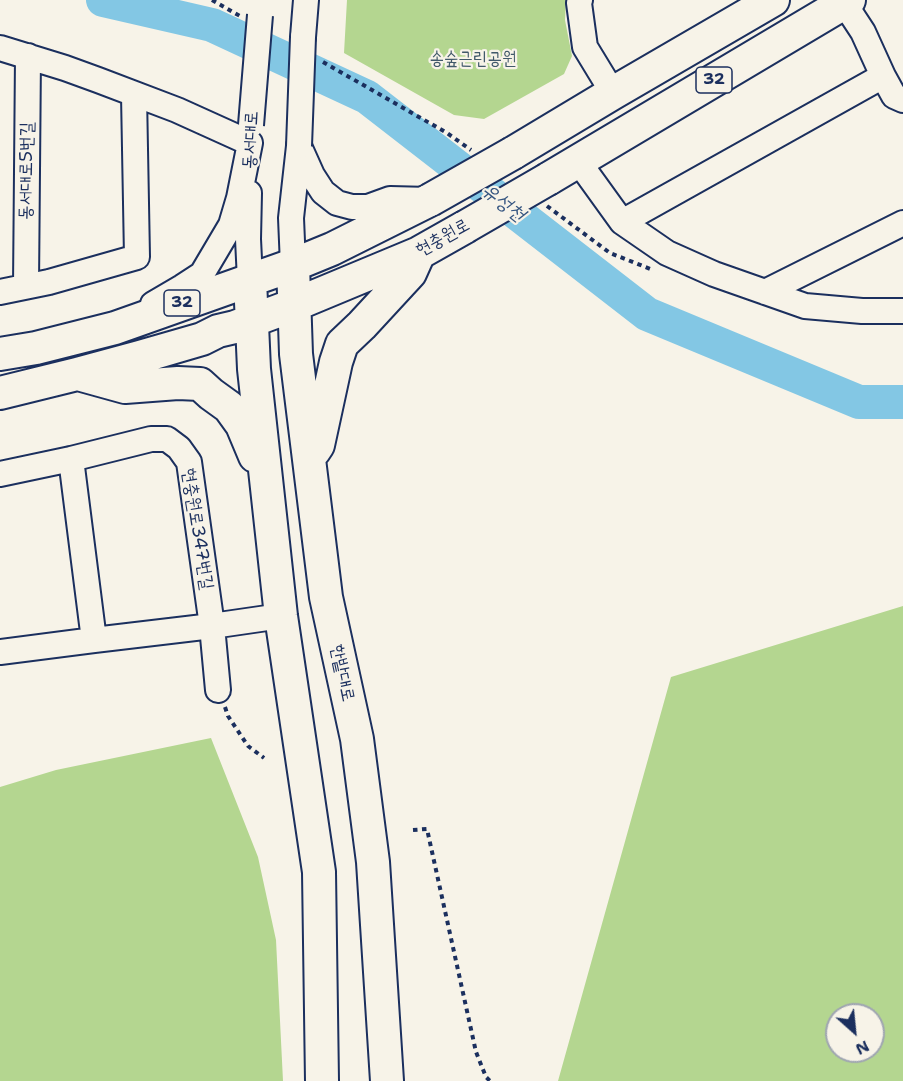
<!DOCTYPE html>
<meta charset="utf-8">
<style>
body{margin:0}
#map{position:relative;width:903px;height:1081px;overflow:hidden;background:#f7f3e8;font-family:"Shantell Sans",sans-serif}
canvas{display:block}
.north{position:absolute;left:825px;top:1003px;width:60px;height:60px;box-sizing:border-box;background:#f7f3e8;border:2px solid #9fa5b1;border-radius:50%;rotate:153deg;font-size:16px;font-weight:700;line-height:24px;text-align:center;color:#1b2f5e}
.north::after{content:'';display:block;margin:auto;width:21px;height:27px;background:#1b2f5e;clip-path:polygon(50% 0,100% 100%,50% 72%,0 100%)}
</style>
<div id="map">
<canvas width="903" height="1081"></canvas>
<div class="north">N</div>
</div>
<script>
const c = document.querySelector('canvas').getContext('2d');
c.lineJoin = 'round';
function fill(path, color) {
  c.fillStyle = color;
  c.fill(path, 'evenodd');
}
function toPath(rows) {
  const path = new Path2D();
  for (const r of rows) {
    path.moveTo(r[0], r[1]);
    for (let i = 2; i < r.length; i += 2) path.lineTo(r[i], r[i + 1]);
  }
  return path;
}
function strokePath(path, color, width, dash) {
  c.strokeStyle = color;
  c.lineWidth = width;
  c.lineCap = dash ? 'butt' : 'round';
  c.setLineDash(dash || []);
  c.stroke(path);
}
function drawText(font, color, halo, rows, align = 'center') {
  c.font = font + ' "Shantell Sans","Poor Story",sans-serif';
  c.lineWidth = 4.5;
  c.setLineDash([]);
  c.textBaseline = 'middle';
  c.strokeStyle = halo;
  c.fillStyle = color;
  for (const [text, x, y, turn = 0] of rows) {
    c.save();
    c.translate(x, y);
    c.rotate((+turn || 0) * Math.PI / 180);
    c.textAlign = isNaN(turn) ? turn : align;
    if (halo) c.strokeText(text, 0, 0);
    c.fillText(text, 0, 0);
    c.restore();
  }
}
fill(toPath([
 [347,0,566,0,565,20,572,56,564,74,484,119,454,115,344,53],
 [903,606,903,1081,558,1081,671,677],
 [837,1015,873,1015,873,1051,837,1051],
 [211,738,258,857,276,940,283,1081,0,1081,0,787,56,770]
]), '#b4d690');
strokePath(toPath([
 [103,0,212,25,367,97,647,314,859,402,903,402]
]), '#83c7e4', 34);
const minor = toPath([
 [580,0,579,3,585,47,613,93],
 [844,3,863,32,883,76],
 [303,37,306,0],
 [0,48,65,68,98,80,177,110,250,143],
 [299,146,312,175,323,192,337,203,352,207,368,207,390,199,430,200],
 [578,161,622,222,667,253,714,274,805,306,862,311,903,311],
 [249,193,248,239,250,280],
 [622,222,883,76,894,96,903,100],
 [293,265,291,218,299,146],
 [26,286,28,56],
 [0,292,49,282,137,257,134,95],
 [765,292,903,223],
 [153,304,182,287,202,274,231,225,239,198,250,143],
 [71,459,94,640],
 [0,474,71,459,151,439,167,439,179,448,189,462,212,626,218,690],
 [0,652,94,640,212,626,281,616]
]);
const major = toPath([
 [513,153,613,93,773,0],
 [548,179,849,0],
 [293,265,296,354,326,597,357,739,373,862,387,1081],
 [250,280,254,369,281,616,319,872,322,1081],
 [0,354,36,348,115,328,293,265,332,249,430,200],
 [78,374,125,387,178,383,200,384,211,394,229,407,242,425,255,456],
 [0,393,77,374,140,357,202,339,218,331,235,327,294,305,419,253,465,227],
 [314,451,318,445,336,362,342,344,362,325,410,273,419,253]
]);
strokePath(minor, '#1b2f5e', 28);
strokePath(major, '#1b2f5e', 36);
strokePath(toPath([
 [212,0,240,16],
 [323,62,447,133,471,150],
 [547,206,610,253,653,270],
 [225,707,228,716,248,746,264,758],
 [413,830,427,829,476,1052,486,1077,490,1081]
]), '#1b2f5e', 4, [4.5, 4.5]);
strokePath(minor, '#f7f3e8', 24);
strokePath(major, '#f7f3e8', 32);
const minorBridge = toPath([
 [251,125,260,15],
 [299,146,303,37]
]);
const majorBridge = toPath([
 [430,200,513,153],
 [465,227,548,179]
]);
strokePath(minorBridge, '#1b2f5e', 28, []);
strokePath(majorBridge, '#1b2f5e', 36, []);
strokePath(minorBridge, '#f7f3e8', 24);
strokePath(majorBridge, '#f7f3e8', 32);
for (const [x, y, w] of [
 [714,80,36],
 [182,303,36]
]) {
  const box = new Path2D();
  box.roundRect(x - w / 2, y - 13, w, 26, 4.5);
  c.fillStyle = '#f7f3e8';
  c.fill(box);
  strokePath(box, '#1b2f5e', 1.5);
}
drawText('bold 16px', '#1b2f5e', null, [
 ["32",714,80],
 ["32",182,303]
]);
drawText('18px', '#41596a', '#f7f3e8', [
 ["송숲근린공원",473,59]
]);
drawText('18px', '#1b2f5e', '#f7f3e8', [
 ["동서대로",251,140,-87],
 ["동서대로5번길",27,171,-89],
 ["현충원로",443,238,-29],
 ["현충원로347번길",197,529,81],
 ["한밭대로",342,673,78]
]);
drawText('italic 20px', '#355580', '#f7f3e8', [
 ["유성천",503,203,38]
]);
</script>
